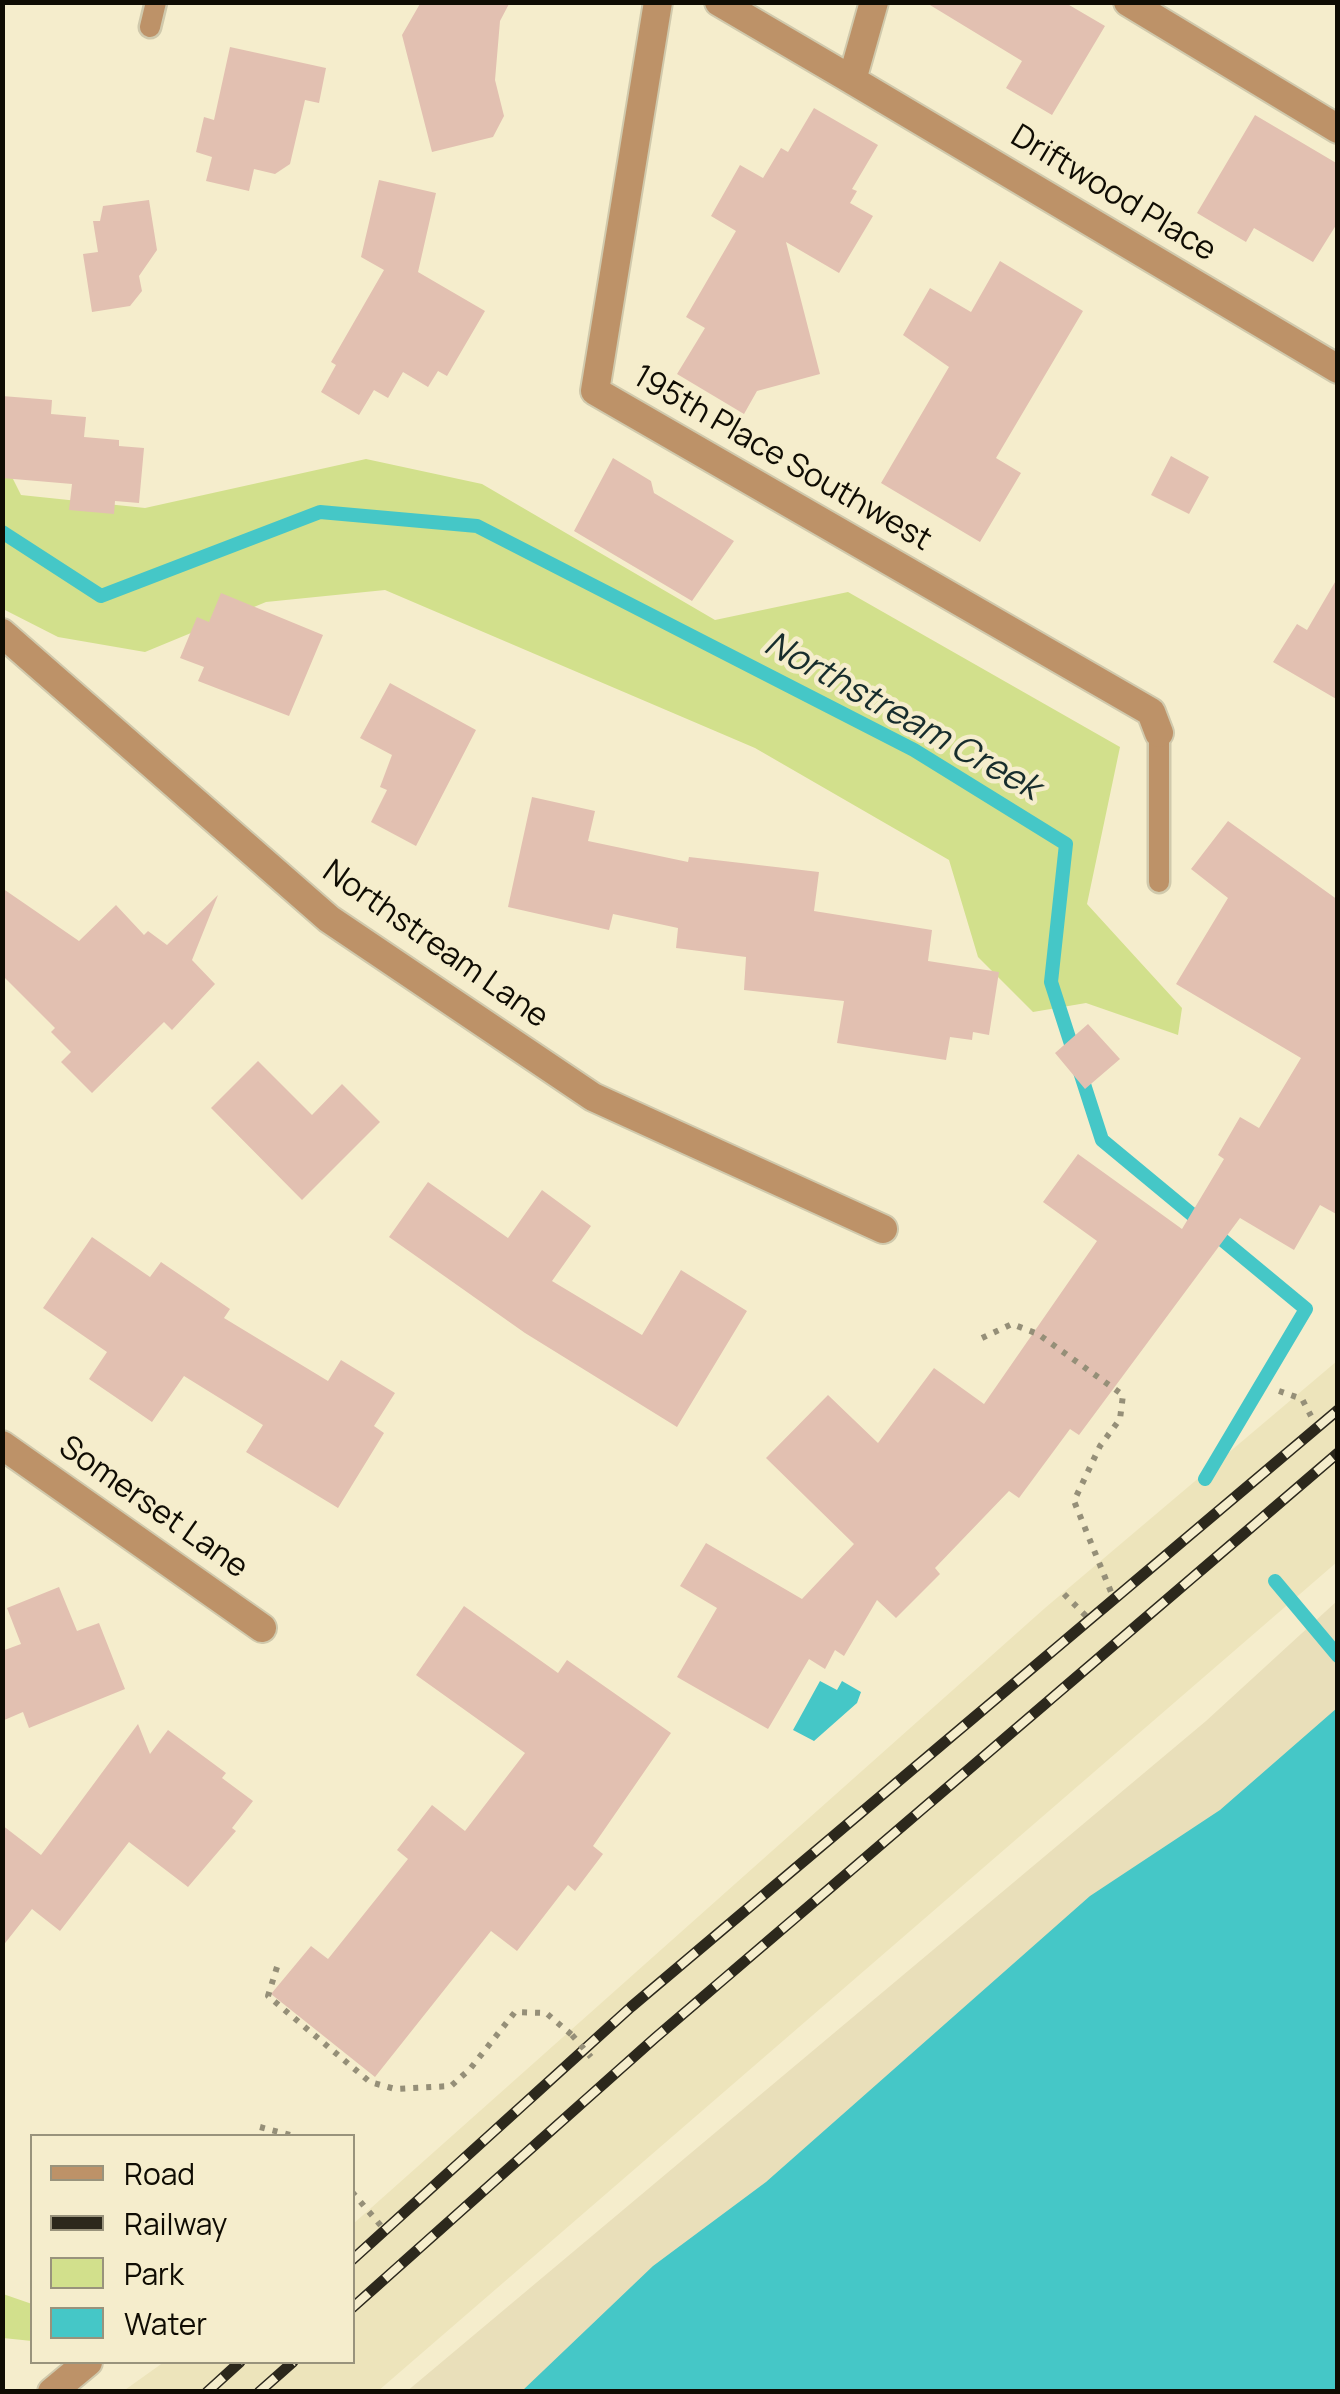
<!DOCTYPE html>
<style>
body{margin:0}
#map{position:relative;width:1340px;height:2394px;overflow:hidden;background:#f5edcc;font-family:Manrope,sans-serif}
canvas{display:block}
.frame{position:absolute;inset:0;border:5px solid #0f0c03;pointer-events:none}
.legend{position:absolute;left:30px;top:2134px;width:325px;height:230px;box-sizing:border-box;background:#f5edcc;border:2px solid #99937c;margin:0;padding:12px 18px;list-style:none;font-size:30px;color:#0f0c03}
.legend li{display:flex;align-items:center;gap:20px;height:50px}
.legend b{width:50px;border:2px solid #99937c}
</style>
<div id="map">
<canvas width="1340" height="2394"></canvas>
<div class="frame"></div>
<ul class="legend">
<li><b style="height:12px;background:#bd9268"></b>Road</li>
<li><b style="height:12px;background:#2c281c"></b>Railway</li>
<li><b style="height:28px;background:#d2e08c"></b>Park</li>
<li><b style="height:28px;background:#45c7c7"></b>Water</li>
</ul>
</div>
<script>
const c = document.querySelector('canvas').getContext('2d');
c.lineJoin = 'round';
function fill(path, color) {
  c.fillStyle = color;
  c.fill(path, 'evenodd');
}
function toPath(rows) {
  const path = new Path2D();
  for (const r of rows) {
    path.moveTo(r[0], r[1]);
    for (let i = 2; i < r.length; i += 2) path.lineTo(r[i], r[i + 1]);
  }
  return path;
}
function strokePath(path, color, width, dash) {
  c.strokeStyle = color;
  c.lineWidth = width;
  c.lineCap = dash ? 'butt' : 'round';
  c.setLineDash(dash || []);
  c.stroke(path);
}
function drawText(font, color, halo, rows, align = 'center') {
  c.font = font + ' Manrope,sans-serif';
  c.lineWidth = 9;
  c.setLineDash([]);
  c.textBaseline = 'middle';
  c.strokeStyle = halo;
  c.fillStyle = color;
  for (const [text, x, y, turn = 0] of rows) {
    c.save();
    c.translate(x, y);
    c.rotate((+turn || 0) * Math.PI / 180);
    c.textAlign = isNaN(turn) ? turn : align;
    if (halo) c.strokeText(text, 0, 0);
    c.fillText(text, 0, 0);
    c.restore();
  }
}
fill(toPath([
 [1337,1361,1337,1562,378,2391,122,2392,164,2362,352,2362,353,2224,1045,1608]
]), '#ede4bb');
fill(toPath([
 [2,457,21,495,145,508,366,459,482,484,715,620,848,592,1120,747,1087,904,1182,1008,1178,1035,1086,1003,1033,1012,978,957,949,860,755,748,385,590,266,602,145,652,58,637,3,609],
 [3,2294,32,2304,32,2341,3,2338]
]), '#d2e08c');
fill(toPath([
 [1337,1601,1337,1908,813,2391,406,2392,1206,1721]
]), '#e9dfba');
fill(toPath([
 [820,1681,837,1690,842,1681,861,1692,857,1703,814,1741,793,1730],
 [1337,1708,1337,2391,522,2391,653,2266,766,2182,1090,1896,1220,1810]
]), '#45c7c7');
strokePath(toPath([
 [2,532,101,596,320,512,477,526,914,750,1066,844,1051,982,1102,1140,1306,1309,1205,1479],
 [1275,1581,1338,1656]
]), '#45c7c7', 14);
fill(toPath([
 [421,2,510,2,500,21,495,80,504,116,493,137,432,152,402,35],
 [925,2,1064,2,1105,26,1052,115,1006,88,1022,61],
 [230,47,326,68,319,103,305,100,290,164,275,174,254,169,249,191,206,181,212,157,196,152,204,117,214,120],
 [814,108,878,145,852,189,857,191,850,203,873,216,839,273,786,242,820,374,757,391,744,414,677,374,705,328,686,317,736,231,711,216,740,165,763,178,781,148,788,152],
 [1255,115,1338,164,1338,222,1313,262,1254,228,1246,242,1197,213],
 [379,180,436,193,418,272,485,311,447,376,438,371,428,387,403,372,388,398,374,390,359,415,321,392,336,365,331,362,384,270,361,257],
 [149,200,157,250,139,276,142,291,130,306,92,312,83,254,98,252,93,221,100,221,103,206],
 [1000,261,1083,311,996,458,1021,473,980,542,881,483,949,367,903,335,930,288,971,312],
 [2,396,52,400,51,414,86,417,84,437,119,440,119,446,144,448,139,503,115,501,114,514,69,510,72,484,2,478],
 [1171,456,1209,477,1189,514,1151,495],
 [613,458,651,481,654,493,734,541,692,601,574,531],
 [1338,577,1338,700,1273,662,1297,624,1307,630],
 [221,593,323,635,289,716,198,681,204,667,180,658,197,617,209,622],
 [390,683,476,730,416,846,371,822,387,790,380,787,392,755,360,738],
 [532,797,595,811,588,841,688,862,689,857,819,872,814,911,932,930,928,961,999,972,989,1035,973,1032,972,1040,950,1037,946,1060,837,1043,844,1001,744,990,746,957,676,948,678,928,613,914,609,930,508,907],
 [1228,821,1338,900,1338,1215,1320,1205,1294,1250,1240,1218,1079,1435,1070,1429,1019,1498,1009,1491,935,1568,940,1574,896,1618,877,1600,844,1656,835,1650,825,1669,809,1659,768,1729,677,1677,717,1608,680,1586,706,1543,802,1599,854,1544,766,1458,828,1395,878,1443,934,1368,984,1404,1097,1241,1043,1202,1078,1154,1182,1229,1224,1159,1218,1155,1240,1117,1259,1128,1301,1058,1176,984,1228,898,1191,869],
 [2,888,79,941,116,905,144,935,148,931,167,945,218,895,192,960,215,984,172,1030,164,1022,92,1093,61,1062,71,1052,51,1032,55,1028,2,975],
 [1088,1024,1120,1059,1085,1089,1055,1053],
 [258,1061,312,1115,342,1084,380,1122,302,1200,211,1108],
 [428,1182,508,1238,542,1190,591,1226,552,1281,642,1335,681,1270,747,1311,677,1427,525,1333,389,1237],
 [92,1237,150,1277,161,1262,230,1309,224,1318,328,1381,341,1360,395,1393,374,1426,384,1433,338,1508,246,1452,263,1425,184,1376,152,1422,89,1379,107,1352,43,1308],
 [59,1587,77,1631,99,1623,125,1689,29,1728,23,1712,2,1721,2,1651,21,1644,7,1608],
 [464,1606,558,1673,567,1660,671,1733,593,1846,603,1854,575,1891,568,1885,517,1951,491,1931,375,2077,271,1994,311,1946,328,1959,408,1859,397,1850,432,1805,465,1831,525,1753,416,1675],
 [138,1724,150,1754,168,1730,226,1773,222,1778,253,1801,232,1828,236,1831,188,1887,129,1842,60,1931,32,1909,2,1947,2,1825,41,1855]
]), '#e2c0b1');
const service = toPath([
 [150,27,156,2],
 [1159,733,1159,882]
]);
const minor = toPath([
 [658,2,595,391,1151,712,1159,733],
 [719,2,852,80,874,2],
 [1128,2,1338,129],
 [852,80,1338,369],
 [2,633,329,919,593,1097,883,1229],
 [2,1445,262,1628],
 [52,2392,88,2362]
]);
strokePath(service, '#d0c9ac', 25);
strokePath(minor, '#d0c9ac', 32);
strokePath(toPath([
 [982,1338,1012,1324,1038,1334,1123,1395,1120,1419,1100,1446,1074,1501,1111,1592],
 [1279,1391,1302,1399,1311,1416],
 [1064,1594,1086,1616],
 [277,1967,268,1996,370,2082,395,2089,451,2086,470,2069,515,2012,546,2013,572,2035],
 [260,2127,294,2136],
 [352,2165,352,2170],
 [352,2192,382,2227]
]), '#958f78', 6, [5, 8]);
strokePath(service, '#bd9268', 20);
strokePath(minor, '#bd9268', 28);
const rail = toPath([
 [352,2260,631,2007,1338,1410],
 [352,2308,655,2038,1338,1453],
 [207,2392,240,2362],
 [259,2392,293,2362]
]);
strokePath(rail, '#2c281c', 11);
strokePath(rail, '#f5edcc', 8, [22]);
strokePath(toPath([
 [572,2035,591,2057]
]), '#958f78', 6, [5, 8]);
drawText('32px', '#0f0c03', '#f5edcc', [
 ["Driftwood Place",1113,194,31],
 ["195th Place Southwest",782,459,30],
 ["Northstream Lane",435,945,35],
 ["Somerset Lane",153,1508,35]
]);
drawText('italic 35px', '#172d2d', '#f5edcc', [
 ["Northstream Creek",902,717,29]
]);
</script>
